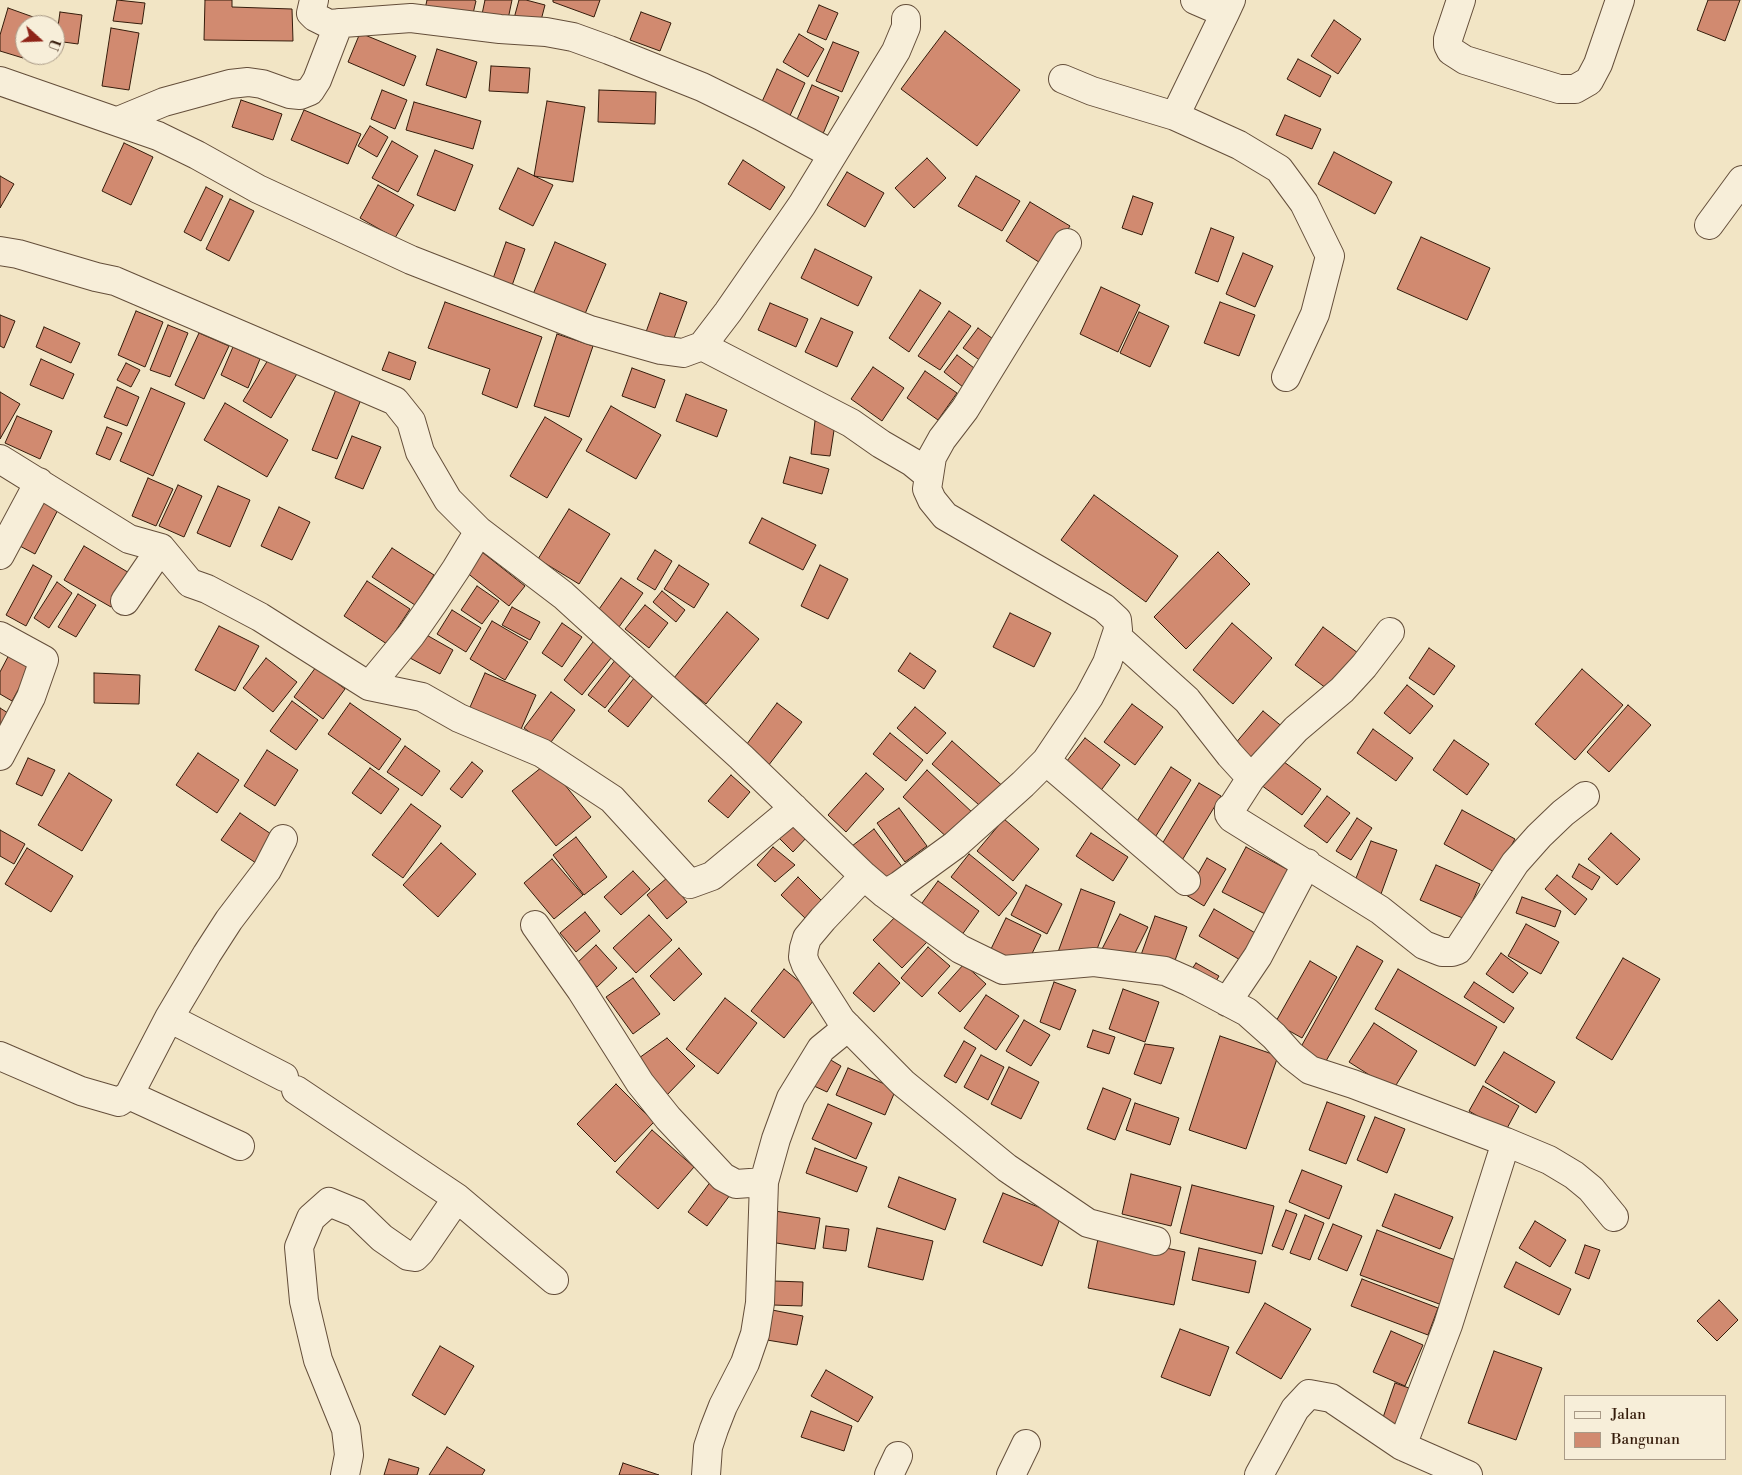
<!DOCTYPE html>
<style>
body{margin:0}
#map{position:relative;width:1742px;height:1475px;overflow:hidden;background:#f2e5c5;font-family:"Libre Bodoni",serif}
canvas{display:block}
.legend{position:absolute;left:1564px;top:1395px;width:162px;height:65px;box-sizing:border-box;background:#f7eed9;border:1px solid #a99a87;margin:0;padding:6px 9px;list-style:none;font-size:15px;color:#351c0b}
.legend li{display:flex;align-items:center;gap:10px;height:25px}
.legend b{width:25px;border:1px solid #a99a87}
.north{position:absolute;left:15px;top:15px;width:50px;height:50px;box-sizing:border-box;background:#f7eed9;border:1px solid #a99a87;border-radius:50%;rotate:110deg;font-size:14px;font-weight:700;line-height:20px;text-align:center;color:#351c0b}
.north::after{content:'';display:block;margin:auto;width:18px;height:22px;background:#8f2418;clip-path:polygon(50% 0,100% 100%,50% 72%,0 100%)}
</style>
<div id="map">
<canvas width="1742" height="1475"></canvas>
<ul class="legend">
<li><b style="height:6px;background:#f7eed9"></b>Jalan</li>
<li><b style="height:14px;background:#d18a70"></b>Bangunan</li>
</ul>
<div class="north">U</div>
</div>
<script>
const c = document.querySelector('canvas').getContext('2d');
c.lineJoin = 'round';
function fill(path, color) {
  c.fillStyle = color;
  c.fill(path, 'evenodd');
}
function toPath(rows) {
  const path = new Path2D();
  for (const r of rows) {
    path.moveTo(r[0], r[1]);
    for (let i = 2; i < r.length; i += 2) path.lineTo(r[i], r[i + 1]);
  }
  return path;
}
function strokePath(path, color, width, dash) {
  c.strokeStyle = color;
  c.lineWidth = width;
  c.lineCap = dash ? 'butt' : 'round';
  c.setLineDash(dash || []);
  c.stroke(path);
}
const building = toPath([
 [117,0,145,3,142,24,113,21,117,0],
 [205,0,232,0,232,7,292,9,293,41,204,40,205,0],
 [427,0,474,0,476,1,471,22,425,9,427,0],
 [485,0,512,0,507,24,481,19,485,0],
 [519,0,526,0,545,5,539,28,513,22,519,0],
 [553,0,600,0,594,17,553,2,553,0],
 [1708,0,1740,0,1725,41,1697,30,1708,0],
 [819,5,838,13,826,40,807,32,819,5],
 [8,8,36,18,34,25,25,25,25,52,23,58,0,51,0,35,8,8],
 [60,12,82,15,78,44,56,41,60,12],
 [641,12,671,23,660,51,630,40,641,12],
 [1334,20,1361,39,1338,74,1311,56,1334,20],
 [111,28,139,33,129,90,102,86,111,28],
 [945,31,1020,90,977,146,901,89,945,31],
 [360,33,416,56,404,86,348,62,360,33],
 [799,34,824,49,808,77,783,62,799,34],
 [833,42,859,52,842,92,816,81,833,42],
 [437,49,477,62,466,98,426,85,437,49],
 [1298,59,1331,76,1320,97,1287,79,1298,59],
 [491,66,530,68,528,93,489,91,491,66],
 [777,69,805,83,788,120,760,106,777,69],
 [812,85,839,97,822,136,795,124,812,85],
 [382,90,407,100,395,129,371,119,382,90],
 [599,90,656,92,655,124,598,122,599,90],
 [241,100,282,114,273,140,232,127,241,100],
 [547,101,585,107,573,182,534,176,547,101],
 [414,102,481,121,473,149,406,130,414,102],
 [304,110,361,134,348,164,291,140,304,110],
 [1285,115,1321,129,1312,149,1276,135,1285,115],
 [370,126,388,137,377,157,358,146,370,126],
 [392,141,418,156,398,192,372,178,392,141],
 [124,143,153,157,131,205,102,191,124,143],
 [435,150,473,165,455,211,417,195,435,150],
 [1334,152,1392,182,1375,214,1318,184,1334,152],
 [927,158,946,178,914,208,895,188,927,158],
 [743,160,785,187,770,210,728,184,743,160],
 [518,168,553,185,533,226,499,209,518,168],
 [847,172,884,193,865,227,827,205,847,172],
 [0,176,14,184,0,208,0,176],
 [976,176,1020,201,1002,231,958,206,976,176],
 [378,185,414,205,395,238,360,218,378,185],
 [206,187,223,196,201,241,184,232,206,187],
 [1133,196,1153,203,1142,235,1122,228,1133,196],
 [230,199,254,211,229,261,206,249,230,199],
 [1030,202,1070,226,1045,266,1006,241,1030,202],
 [1211,228,1234,237,1218,282,1195,273,1211,228],
 [1421,237,1490,268,1467,320,1397,289,1421,237],
 [506,242,525,249,509,294,490,287,506,242],
 [555,242,606,264,582,321,531,299,555,242],
 [815,249,872,277,858,306,801,278,815,249],
 [1243,253,1273,266,1255,307,1226,294,1243,253],
 [1101,287,1140,305,1118,352,1080,334,1101,287],
 [920,290,941,303,909,352,889,338,920,290],
 [660,293,687,302,673,341,646,332,660,293],
 [445,302,542,337,517,408,482,394,490,369,428,348,445,302],
 [1220,302,1255,315,1239,356,1204,343,1220,302],
 [770,303,808,319,796,347,758,330,770,303],
 [136,311,163,322,145,367,118,355,136,311],
 [949,311,971,326,940,370,918,356,949,311],
 [1139,312,1169,326,1150,367,1120,353,1139,312],
 [0,315,15,321,4,348,0,346,0,315],
 [821,318,853,332,837,367,805,352,821,318],
 [168,325,188,333,170,377,150,370,168,325],
 [44,327,80,343,71,363,36,347,44,327],
 [978,328,1004,347,989,367,963,348,978,328],
 [199,333,229,346,204,399,175,385,199,333],
 [557,334,593,346,569,417,534,406,557,334],
 [233,347,260,359,248,388,221,375,233,347],
 [389,352,416,362,410,380,382,370,389,352],
 [271,355,298,372,271,418,243,401,271,355],
 [957,355,982,374,968,391,944,372,957,355],
 [41,359,74,374,63,399,30,385,41,359],
 [126,363,140,370,131,387,117,380,126,363],
 [873,367,904,388,882,421,851,399,873,367],
 [632,368,665,380,655,408,622,396,632,368],
 [925,371,957,393,938,420,907,398,925,371],
 [339,382,364,392,337,459,312,450,339,382],
 [117,387,139,397,127,426,104,417,117,387],
 [151,388,185,403,153,476,120,461,151,388],
 [0,392,20,404,0,439,0,392],
 [686,394,727,410,717,437,676,421,686,394],
 [225,403,288,440,267,477,204,440,225,403],
 [611,406,661,435,636,479,586,451,611,406],
 [17,416,52,431,40,459,5,443,17,416],
 [545,417,582,439,547,498,510,476,545,417],
 [815,421,835,424,830,456,811,454,815,421],
 [107,427,122,433,110,460,96,454,107,427],
 [352,436,381,447,363,489,335,478,352,436],
 [790,457,829,469,822,494,783,483,790,457],
 [148,478,173,489,156,526,132,516,148,478],
 [178,485,202,496,184,537,159,526,178,485],
 [218,486,250,500,230,547,197,533,218,486],
 [42,494,61,504,35,554,16,544,42,494],
 [1094,495,1178,556,1146,602,1061,540,1094,495],
 [279,507,310,522,292,560,261,546,279,507],
 [569,509,610,534,579,584,538,559,569,509],
 [762,518,816,545,803,570,749,543,762,518],
 [84,546,131,574,111,607,64,580,84,546],
 [392,548,434,575,415,605,372,577,392,548],
 [655,550,672,561,655,590,637,579,655,550],
 [482,552,525,586,509,606,466,572,482,552],
 [1218,552,1250,584,1186,649,1154,617,1218,552],
 [33,565,52,576,26,626,6,615,33,565],
 [679,565,709,584,694,608,664,589,679,565],
 [820,565,848,579,828,619,801,606,820,565],
 [621,578,643,593,619,627,597,612,621,578],
 [367,581,410,609,387,644,344,616,367,581],
 [57,582,72,593,49,628,34,618,57,582],
 [477,586,499,601,482,624,461,610,477,586],
 [662,591,685,610,676,622,653,602,662,591],
 [78,594,96,605,76,637,58,627,78,594],
 [645,605,668,623,649,648,625,629,645,605],
 [512,607,540,622,530,640,502,625,512,607],
 [452,610,481,628,466,652,437,634,452,610],
 [727,612,759,639,706,704,674,678,727,612],
 [1010,613,1051,633,1034,667,993,647,1010,613],
 [492,621,528,642,505,680,470,659,492,621],
 [562,623,582,637,562,667,542,653,562,623],
 [1232,623,1272,658,1233,704,1193,670,1232,623],
 [219,626,259,646,235,691,195,670,219,626],
 [1323,627,1358,653,1330,691,1295,665,1323,627],
 [423,633,453,650,440,674,410,658,423,633],
 [596,638,615,653,582,695,564,680,596,638],
 [1429,648,1455,666,1434,695,1409,678,1429,648],
 [11,651,33,663,12,701,0,694,0,672,11,651],
 [910,653,936,671,924,689,898,671,910,653],
 [266,658,297,682,273,712,243,688,266,658],
 [616,659,633,672,605,708,588,695,616,659],
 [316,667,345,689,323,719,294,697,316,667],
 [1582,669,1623,705,1575,760,1535,724,1582,669],
 [94,673,140,675,139,704,94,703,94,673],
 [485,673,536,695,518,736,467,714,485,673],
 [635,677,655,693,628,727,608,711,635,677],
 [1407,685,1433,706,1410,734,1384,713,1407,685],
 [551,692,575,710,548,746,524,728,551,692],
 [292,701,318,720,296,750,270,731,292,701],
 [350,703,401,739,379,770,328,734,350,703],
 [777,703,802,722,768,766,744,748,777,703],
 [1132,704,1163,727,1135,765,1104,742,1132,704],
 [1628,705,1651,725,1609,772,1587,752,1628,705],
 [915,707,946,733,927,754,897,728,915,707],
 [0,708,8,713,0,728,0,708],
 [1263,711,1284,728,1255,763,1234,745,1263,711],
 [1373,729,1413,758,1396,781,1357,753,1373,729],
 [890,733,923,760,906,781,873,754,890,733],
 [1085,738,1120,765,1099,793,1063,766,1085,738],
 [1454,740,1489,764,1467,795,1433,770,1454,740],
 [952,741,1006,789,986,811,932,764,952,741],
 [405,746,440,771,422,796,387,772,405,746],
 [267,750,298,770,275,806,244,786,267,750],
 [198,753,239,780,217,813,176,785,198,753],
 [28,758,55,770,42,796,16,784,28,758],
 [1280,759,1321,789,1302,815,1261,785,1280,759],
 [472,762,483,771,462,798,450,789,472,762],
 [547,763,591,817,556,846,512,791,547,763],
 [1171,767,1191,780,1154,839,1134,826,1171,767],
 [370,768,399,789,381,814,352,793,370,768],
 [927,770,974,814,950,840,903,797,927,770],
 [69,773,112,800,82,851,38,825,69,773],
 [866,773,884,789,846,832,828,815,866,773],
 [731,775,750,792,728,818,708,801,731,775],
 [1199,783,1221,796,1181,862,1159,849,1199,783],
 [1327,796,1350,813,1327,843,1304,826,1327,796],
 [411,804,441,826,403,878,372,855,411,804],
 [899,808,927,846,905,862,877,823,899,808],
 [1462,810,1515,839,1496,873,1444,844,1462,810],
 [240,813,274,836,256,863,221,840,240,813],
 [1357,818,1372,828,1351,860,1336,851,1357,818],
 [1004,819,1039,849,1013,881,977,851,1004,819],
 [793,822,808,836,793,852,778,837,793,822],
 [874,829,903,868,882,884,852,846,874,829],
 [0,830,25,844,14,864,0,856,0,830],
 [1091,833,1128,857,1113,881,1076,856,1091,833],
 [1611,833,1640,859,1617,885,1588,859,1611,833],
 [576,837,607,877,584,895,553,855,576,837],
 [1371,841,1397,850,1381,894,1354,883,1371,841],
 [441,843,476,874,438,917,403,885,441,843],
 [773,847,795,865,775,882,757,865,773,847],
 [1246,847,1292,872,1269,916,1222,892,1246,847],
 [27,848,73,876,51,912,5,884,27,848],
 [969,854,1017,893,999,916,951,877,969,854],
 [1207,858,1226,869,1204,906,1186,895,1207,858],
 [552,859,583,895,554,919,524,883,552,859],
 [1579,864,1600,877,1592,890,1572,877,1579,864],
 [1436,865,1480,884,1465,919,1420,900,1436,865],
 [633,871,650,889,621,915,604,897,633,871],
 [1557,875,1587,899,1575,915,1545,889,1557,875],
 [798,877,823,902,806,919,781,895,798,877],
 [667,878,687,902,667,919,647,895,667,878],
 [938,881,979,911,959,939,917,910,938,881],
 [1026,885,1062,904,1047,934,1011,915,1026,885],
 [1081,889,1115,902,1094,957,1058,952,1081,889],
 [1522,897,1561,911,1555,927,1516,913,1522,897],
 [1214,909,1257,934,1242,961,1199,936,1214,909],
 [585,912,600,931,576,952,560,933,585,912],
 [898,914,927,942,902,968,873,940,898,914],
 [1120,914,1148,927,1130,963,1102,949,1120,914],
 [649,915,672,940,636,973,613,948,649,915],
 [1155,916,1187,927,1173,966,1141,955,1155,916],
 [1006,918,1041,935,1026,966,991,949,1006,918],
 [1526,924,1559,942,1541,974,1508,956,1526,924],
 [596,945,617,968,597,987,576,964,596,945],
 [1357,946,1383,961,1322,1068,1297,1054,1357,946],
 [928,947,950,966,922,997,901,978,928,947],
 [679,948,702,974,674,1001,650,976,679,948],
 [1501,953,1528,973,1513,993,1486,974,1501,953],
 [1623,958,1660,979,1612,1060,1576,1038,1623,958],
 [1310,961,1337,977,1302,1038,1275,1023,1310,961],
 [879,963,900,983,874,1012,853,993,879,963],
 [1196,963,1219,976,1212,988,1188,975,1196,963],
 [964,964,986,984,960,1012,938,993,964,964],
 [784,969,817,996,784,1038,751,1011,784,969],
 [1398,969,1497,1027,1475,1066,1375,1009,1398,969],
 [633,978,660,1014,633,1034,606,997,633,978],
 [1054,982,1076,990,1060,1030,1040,1022,1054,982],
 [1474,982,1514,1008,1504,1023,1464,997,1474,982],
 [1123,989,1159,1002,1145,1042,1109,1029,1123,989],
 [986,995,1019,1016,996,1050,964,1028,986,995],
 [725,998,757,1023,718,1074,686,1049,725,998],
 [1024,1020,1050,1035,1031,1066,1006,1051,1024,1020],
 [1374,1023,1417,1051,1393,1090,1349,1062,1374,1023],
 [1093,1030,1115,1037,1109,1054,1087,1047,1093,1030],
 [1220,1036,1278,1056,1246,1149,1189,1130,1220,1036],
 [667,1038,695,1066,666,1096,639,1058,667,1038],
 [964,1041,976,1048,956,1083,944,1076,964,1041],
 [1145,1044,1174,1048,1161,1084,1134,1074,1145,1044],
 [1504,1052,1555,1082,1536,1113,1485,1082,1504,1052],
 [981,1055,1004,1067,988,1100,964,1087,981,1055],
 [829,1059,841,1066,827,1092,814,1086,829,1059],
 [1009,1067,1039,1082,1021,1119,991,1104,1009,1067],
 [848,1068,896,1089,885,1115,836,1095,848,1068],
 [616,1084,654,1122,615,1162,577,1124,616,1084],
 [1483,1086,1519,1106,1505,1132,1469,1111,1483,1086],
 [1103,1088,1131,1099,1115,1140,1087,1129,1103,1088],
 [1327,1102,1365,1116,1346,1164,1309,1150,1327,1102],
 [1135,1103,1179,1118,1170,1145,1126,1130,1135,1103],
 [828,1104,872,1123,856,1159,812,1139,828,1104],
 [1375,1117,1405,1129,1387,1173,1357,1160,1375,1117],
 [652,1130,694,1167,658,1209,616,1172,652,1130],
 [815,1148,867,1167,857,1192,806,1173,815,1148],
 [1302,1170,1342,1186,1329,1219,1289,1202,1302,1170],
 [717,1173,736,1187,707,1226,688,1212,717,1173],
 [1131,1174,1181,1187,1171,1226,1122,1214,1131,1174],
 [899,1177,956,1199,945,1230,888,1207,899,1177],
 [1192,1185,1274,1206,1262,1254,1180,1233,1192,1185],
 [1003,1193,1061,1216,1042,1266,983,1242,1003,1193],
 [1395,1194,1453,1217,1440,1249,1382,1226,1395,1194],
 [1286,1210,1297,1214,1283,1250,1272,1246,1286,1210],
 [775,1211,820,1218,815,1249,770,1242,775,1211],
 [1305,1215,1324,1223,1310,1260,1290,1253,1305,1215],
 [1535,1221,1566,1240,1550,1267,1519,1248,1535,1221],
 [1333,1224,1362,1236,1347,1271,1318,1259,1333,1224],
 [826,1226,849,1229,846,1251,823,1248,826,1226],
 [877,1228,933,1241,923,1280,868,1267,877,1228],
 [1377,1230,1458,1261,1442,1305,1360,1275,1377,1230],
 [1099,1234,1185,1252,1174,1305,1088,1288,1099,1234],
 [1585,1245,1600,1250,1589,1279,1575,1273,1585,1245],
 [1199,1248,1256,1261,1249,1293,1192,1280,1199,1248],
 [1516,1262,1571,1289,1559,1315,1504,1287,1516,1262],
 [1362,1279,1438,1308,1428,1335,1351,1306,1362,1279],
 [774,1281,803,1282,802,1306,773,1305,774,1281],
 [1719,1300,1738,1320,1717,1341,1697,1321,1719,1300],
 [1265,1303,1311,1329,1281,1379,1236,1353,1265,1303],
 [767,1309,803,1316,797,1345,761,1339,767,1309],
 [1180,1329,1229,1347,1210,1396,1161,1377,1180,1329],
 [1391,1331,1423,1345,1405,1386,1373,1372,1391,1331],
 [440,1346,474,1366,445,1415,412,1395,440,1346],
 [1494,1351,1542,1368,1516,1440,1468,1423,1494,1351],
 [826,1370,873,1397,858,1422,811,1396,826,1370],
 [1395,1383,1417,1391,1401,1437,1379,1429,1395,1383],
 [811,1411,852,1426,844,1451,801,1437,811,1411],
 [447,1447,485,1470,482,1475,429,1475,447,1447],
 [389,1459,419,1468,417,1475,384,1475,389,1459],
 [623,1463,659,1475,619,1475,623,1463]
]);
fill(building, '#d18a70');
strokePath(building, '#351c0b', 1);
const minor = toPath([
 [314,0,311,13,315,17,329,24,411,18,500,29,546,32,573,37,609,50,702,87,761,116,832,154],
 [1195,0,1225,13,1231,0],
 [1461,0,1448,39,1448,45,1451,51,1465,60,1559,89,1575,89,1589,81,1598,64,1620,0],
 [1225,13,1175,116,1239,145,1279,169,1304,203,1330,256,1315,314,1286,377],
 [1063,79,1092,91,1175,116],
 [0,81,158,136,197,155,258,189,411,260,590,330,661,350,683,353,702,346,728,312,802,205,896,51,906,27,906,19],
 [118,121,164,102,230,84,248,82,262,84,290,94,300,95,310,91,317,80,339,23],
 [1709,225,1742,180],
 [0,251,18,254,96,277,115,281,395,401,411,421,420,452,448,500,479,531,563,595,741,757,864,876,885,894,960,949,1003,970,1094,962,1165,971,1190,982,1247,1012,1274,1036,1291,1055,1310,1070,1353,1084,1506,1142,1448,1325,1402,1446,1468,1475],
 [702,346,851,423,881,444,912,462,928,475],
 [0,459,129,539,161,548],
 [0,555,39,482],
 [125,601,161,548,190,583,207,589,260,617,369,686,422,697,459,718,542,753,612,799,690,884,712,876,794,808],
 [0,636,44,660,31,697,0,756],
 [1116,636,1187,700,1230,755,1251,778,1296,729,1342,690,1364,666,1390,632],
 [369,686,411,635,434,602,456,569,479,531],
 [1046,761,1186,881],
 [1251,778,1233,806,1229,809,1229,814,1232,818,1380,910,1424,945,1442,952,1452,952,1458,950,1515,863,1539,836,1563,813,1585,796],
 [864,876,823,919,807,938,804,948,803,957,806,965,841,1020,903,1083,1007,1168,1088,1223,1156,1241],
 [885,894,900,885,955,845,1023,784,1046,761,1089,697,1107,663,1118,630,1117,620,1104,608,945,516,932,500,927,489,932,457,942,439,965,409,1067,243],
 [535,925,581,990,640,1083,668,1118,723,1177,736,1184,764,1182],
 [1227,1002,1258,956,1307,863],
 [169,1018,284,1077],
 [0,1056,81,1091,119,1102,129,1095,169,1018,207,954,229,920,267,870,283,839],
 [296,1090,457,1198,554,1280],
 [129,1095,240,1146],
 [1506,1142,1549,1160,1574,1175,1591,1189,1614,1217],
 [345,1475,349,1455,346,1429,318,1360,304,1301,299,1247,311,1218,329,1202,356,1213,382,1238,408,1256,415,1257,420,1252,457,1198],
 [706,1475,708,1447,714,1429,723,1406,745,1363,755,1334,760,1303,764,1182,776,1139,791,1098,821,1049,848,1027],
 [889,1475,898,1456],
 [1011,1475,1026,1444],
 [1259,1475,1295,1409,1309,1394,1331,1398,1402,1446]
]);
strokePath(minor, '#644e3a', 30);
strokePath(minor, '#f7eed9', 28);
</script>
